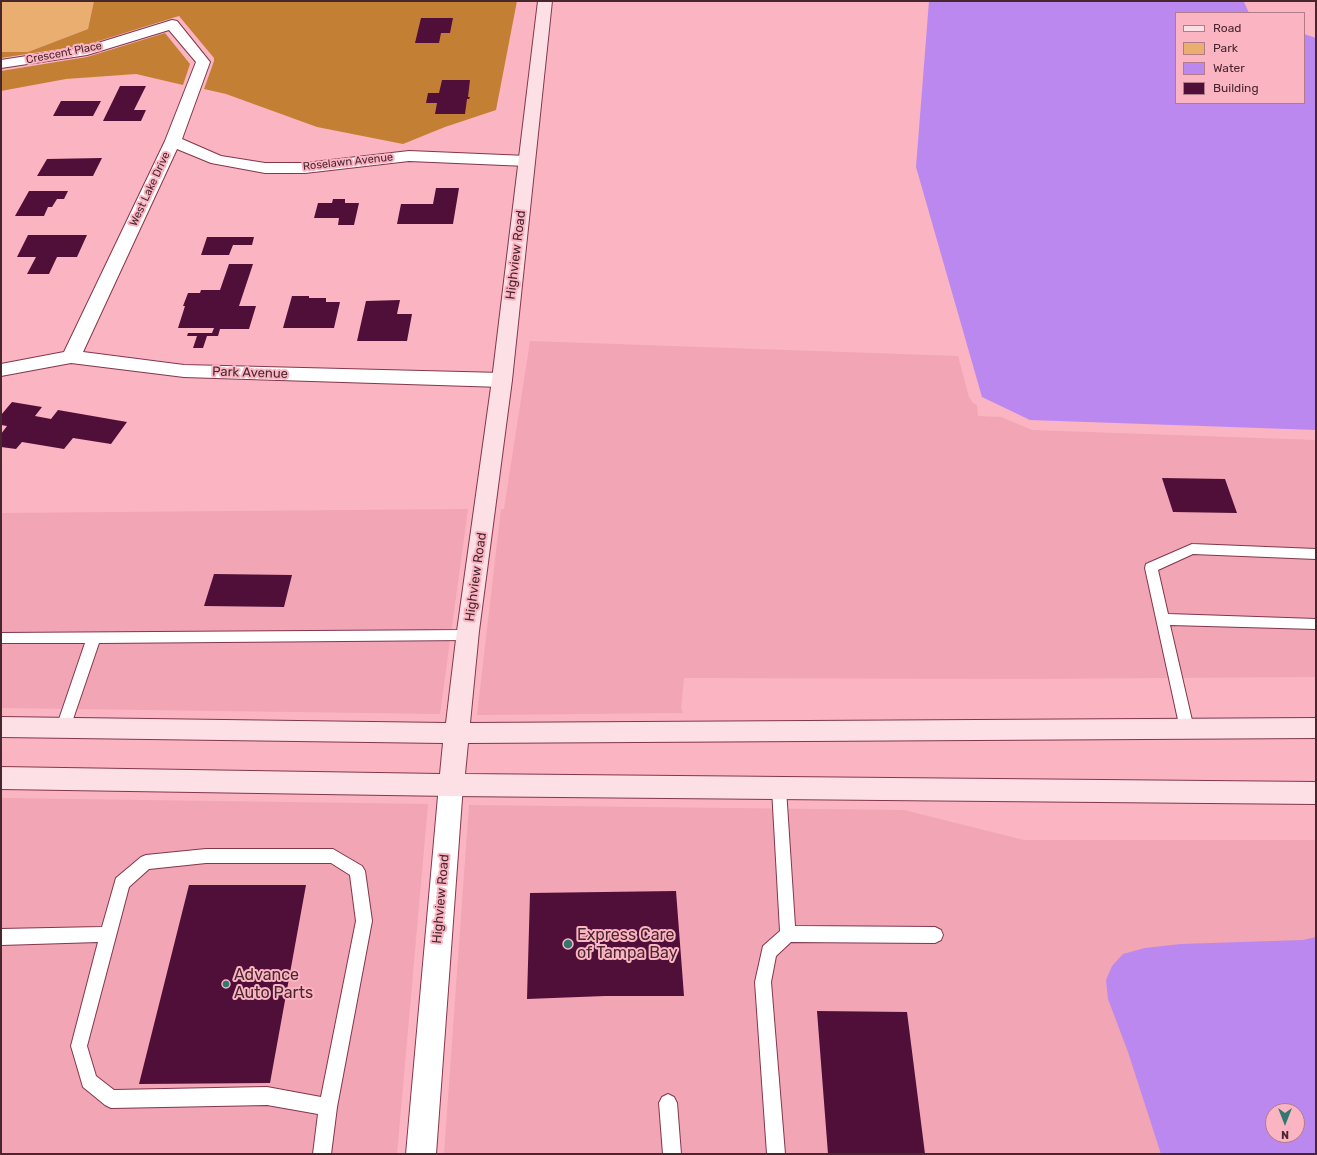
<!DOCTYPE html>
<style>
body{margin:0}
#map{position:relative;width:1317px;height:1155px;overflow:hidden;background:#fbb4c2;font-family:Rubik,sans-serif}
canvas{display:block}
.frame{position:absolute;inset:0;border:2px solid #48262e;pointer-events:none}
.legend{position:absolute;left:1175px;top:12px;width:130px;height:92px;box-sizing:border-box;background:#fbb4c2;border:1px solid #b37b87;margin:0;padding:5px 7px;list-style:none;font-size:12px;color:#48262e}
.legend li{display:flex;align-items:center;gap:8px;height:20px}
.legend b{width:20px;border:1px solid #b37b87}
.north{position:absolute;left:1265px;top:1103px;width:40px;height:40px;box-sizing:border-box;background:#fbb4c2;border:1px solid #b37b87;border-radius:50%;rotate:180deg;font-size:11px;font-weight:700;line-height:16px;text-align:center;color:#48262e}
.north::after{content:'';display:block;margin:auto;width:14px;height:18px;background:#317871;clip-path:polygon(50% 0,100% 100%,50% 72%,0 100%)}
</style>
<div id="map">
<canvas width="1317" height="1155"></canvas>
<div class="frame"></div>
<ul class="legend">
<li><b style="height:5px;background:#fde0e6"></b>Road</li>
<li><b style="height:11px;background:#eaae70"></b>Park</li>
<li><b style="height:11px;background:#bb88ef"></b>Water</li>
<li><b style="height:11px;background:#4f0f39"></b>Building</li>
</ul>
<div class="north">N</div>
</div>
<script>
const c = document.querySelector('canvas').getContext('2d');
c.lineJoin = 'round';
function fill(path, color) {
  c.fillStyle = color;
  c.fill(path, 'evenodd');
}
function toPath(rows) {
  const path = new Path2D();
  for (const r of rows) {
    path.moveTo(r[0], r[1]);
    for (let i = 2; i < r.length; i += 2) path.lineTo(r[i], r[i + 1]);
  }
  return path;
}
function strokePath(path, color, width, dash) {
  c.strokeStyle = color;
  c.lineWidth = width;
  c.lineCap = dash ? 'butt' : 'round';
  c.setLineDash(dash || []);
  c.stroke(path);
}
function drawText(font, color, halo, rows, align = 'center') {
  c.font = font + ' Rubik,sans-serif';
  c.lineWidth = 4;
  c.setLineDash([]);
  c.textBaseline = 'middle';
  c.strokeStyle = halo;
  c.fillStyle = color;
  for (const [text, x, y, turn = 0] of rows) {
    c.save();
    c.translate(x, y);
    c.rotate((+turn || 0) * Math.PI / 180);
    c.textAlign = isNaN(turn) ? turn : align;
    if (halo) c.strokeText(text, 0, 0);
    c.fillText(text, 0, 0);
    c.restore();
  }
}
fill(toPath([
 [530,341,958,356,969,397,973,403,977,405,978,416,1001,417,1032,430,1316,440,1316,677,1021,679,684,678,681,708,683,713,477,715,501,509,504,509],
 [468,509,440,714,1,708,1,513],
 [1,798,428,804,397,1154,1,1154],
 [469,805,904,810,1024,840,1316,840,1316,1154,444,1154],
 [1273,1111,1297,1111,1297,1135,1273,1135]
]), '#f1a5b5');
fill(toPath([
 [1,1,94,1,88,29,28,52,1,52]
]), '#eaae70');
fill(toPath([
 [94,1,517,1,496,110,445,127,403,144,317,127,226,94,204,89,214,61,214,58,179,16,86,45,1,58,1,52,28,52,88,29],
 [165,33,190,64,183,85,136,74,66,79,1,91,1,71,87,57]
]), '#c38034');
fill(toPath([
 [929,1,1245,1,1244,2,1249,13,1176,13,1176,103,1304,103,1304,34,1316,38,1316,430,1030,420,982,397,916,167],
 [1316,937,1316,1154,1161,1154,1128,1052,1108,999,1106,980,1112,966,1123,954,1145,948,1181,944,1303,940],
 [1273,1111,1297,1111,1297,1135,1273,1135]
]), '#bb88ef');
fill(toPath([
 [421,18,453,18,450,33,441,33,439,43,415,43],
 [442,80,470,80,468,97,470,97,469,99,467,99,465,114,435,114,437,103,426,103,428,93,439,93],
 [120,86,146,86,134,110,146,110,141,121,103,121],
 [61,101,101,101,93,116,53,116],
 [102,158,93,176,37,176,47,159],
 [436,188,459,188,453,224,397,224,401,204,433,204],
 [29,191,68,191,64,199,57,199,52,207,48,207,44,216,15,216],
 [333,199,345,199,345,203,359,203,354,225,338,225,339,218,314,218,318,203,332,203],
 [28,235,87,235,77,257,57,257,49,274,27,274,36,257,17,257],
 [207,237,254,237,252,245,233,245,229,255,201,255],
 [229,264,253,264,239,306,256,306,249,329,220,329,218,336,207,336,203,348,193,348,197,336,187,336,188,333,212,333,214,328,178,328,185,306,183,306,188,293,200,293,201,290,220,290],
 [292,296,309,296,309,298,326,298,326,302,340,302,334,328,283,328],
 [400,300,397,314,412,314,407,341,357,341,366,301],
 [12,402,42,407,35,416,51,419,58,410,127,422,111,444,73,438,64,449,22,442,16,449,1,447,1,434,7,426,1,425,1,415],
 [1162,478,1225,479,1237,513,1173,512],
 [214,574,292,575,284,607,204,606],
 [189,885,306,885,270,1083,139,1084],
 [676,891,684,996,605,996,527,999,530,893],
 [817,1011,907,1012,925,1154,828,1154]
]), '#4f0f39');
const lane = toPath([
 [1192,544,1316,549,1316,559,1193,554,1158,570,1168,614,1316,619,1316,629,1170,625,1194,729,1192,733,1187,735,1182,733,1180,729,1145,568,1146,564,1192,544],
 [468,630,473,631,475,635,473,639,468,640,99,643,70,728,68,732,63,734,58,732,56,728,85,643,1,643,1,633,468,630],
 [779,782,784,784,786,789,795,926,935,927,941,930,943,935,941,940,935,943,791,942,776,956,771,982,785,1154,767,1154,755,982,763,946,780,931,772,789,774,784,779,782],
 [206,849,333,849,362,866,365,871,372,921,337,1107,331,1154,313,1154,318,1114,267,1105,111,1108,105,1105,83,1087,71,1046,98,942,1,945,1,929,102,927,116,878,141,857,146,855,206,849],
 [206,863,331,863,350,875,356,921,321,1097,267,1087,114,1090,96,1076,87,1046,129,887,149,869,206,863],
 [668,1094,674,1097,677,1103,681,1154,663,1154,659,1103,662,1097,668,1094]
]);
const street = toPath([
 [172,20,177,21,210,62,182,139,221,156,265,163,305,163,409,151,527,156,533,158,535,161,533,164,527,166,409,161,305,173,265,173,211,163,177,149,83,352,184,365,502,373,509,375,512,380,509,385,502,387,184,377,71,363,1,376,1,364,64,352,165,141,196,62,169,30,87,55,1,68,1,60,85,47,172,20],
 [451,774,460,777,463,785,436,1154,406,1154,439,785,442,777,451,774]
]);
const secondary = toPath([
 [538,1,552,1,512,380,479,631,470,723,1316,718,1316,738,468,743,465,774,1316,782,1316,804,451,796,1,789,1,767,440,774,443,743,1,737,1,717,446,723,457,631,492,380,538,1]
]);
strokePath(lane, '#82374b', 2);
strokePath(street, '#82374b', 2);
strokePath(secondary, '#82374b', 2);
fill(lane, '#fff');
fill(street, '#fff');
fill(secondary, '#fde0e6');
for (const [x, y, r, color] of [
 [568,944,5,"#317871"],
 [226,984,4,"#317871"]
]) {
  const dot = new Path2D();
  dot.arc(x, y, r, 0, 2 * Math.PI);
  c.fillStyle = color;
  c.fill(dot);
  strokePath(dot, '#fbb4c2', 1.5);
}
drawText('11px', '#48262e', '#fbb4c2', [
 ["Crescent Place",64,53,-11],
 ["Roselawn Avenue",348,162,-6],
 ["West Lake Drive",150,189,-65]
]);
drawText('13px', '#48262e', '#fbb4c2', [
 ["Highview Road",516,255,-83],
 ["Park Avenue",250,373,2],
 ["Highview Road",476,577,-82],
 ["Highview Road",441,899,-85]
]);
drawText('16px', '#48262e', '#fbb4c2', [
 ["Express Care",577,935],
 ["of Tampa Bay",577,953],
 ["Advance",234,975],
 ["Auto Parts",234,993]
], 'left');
</script>
